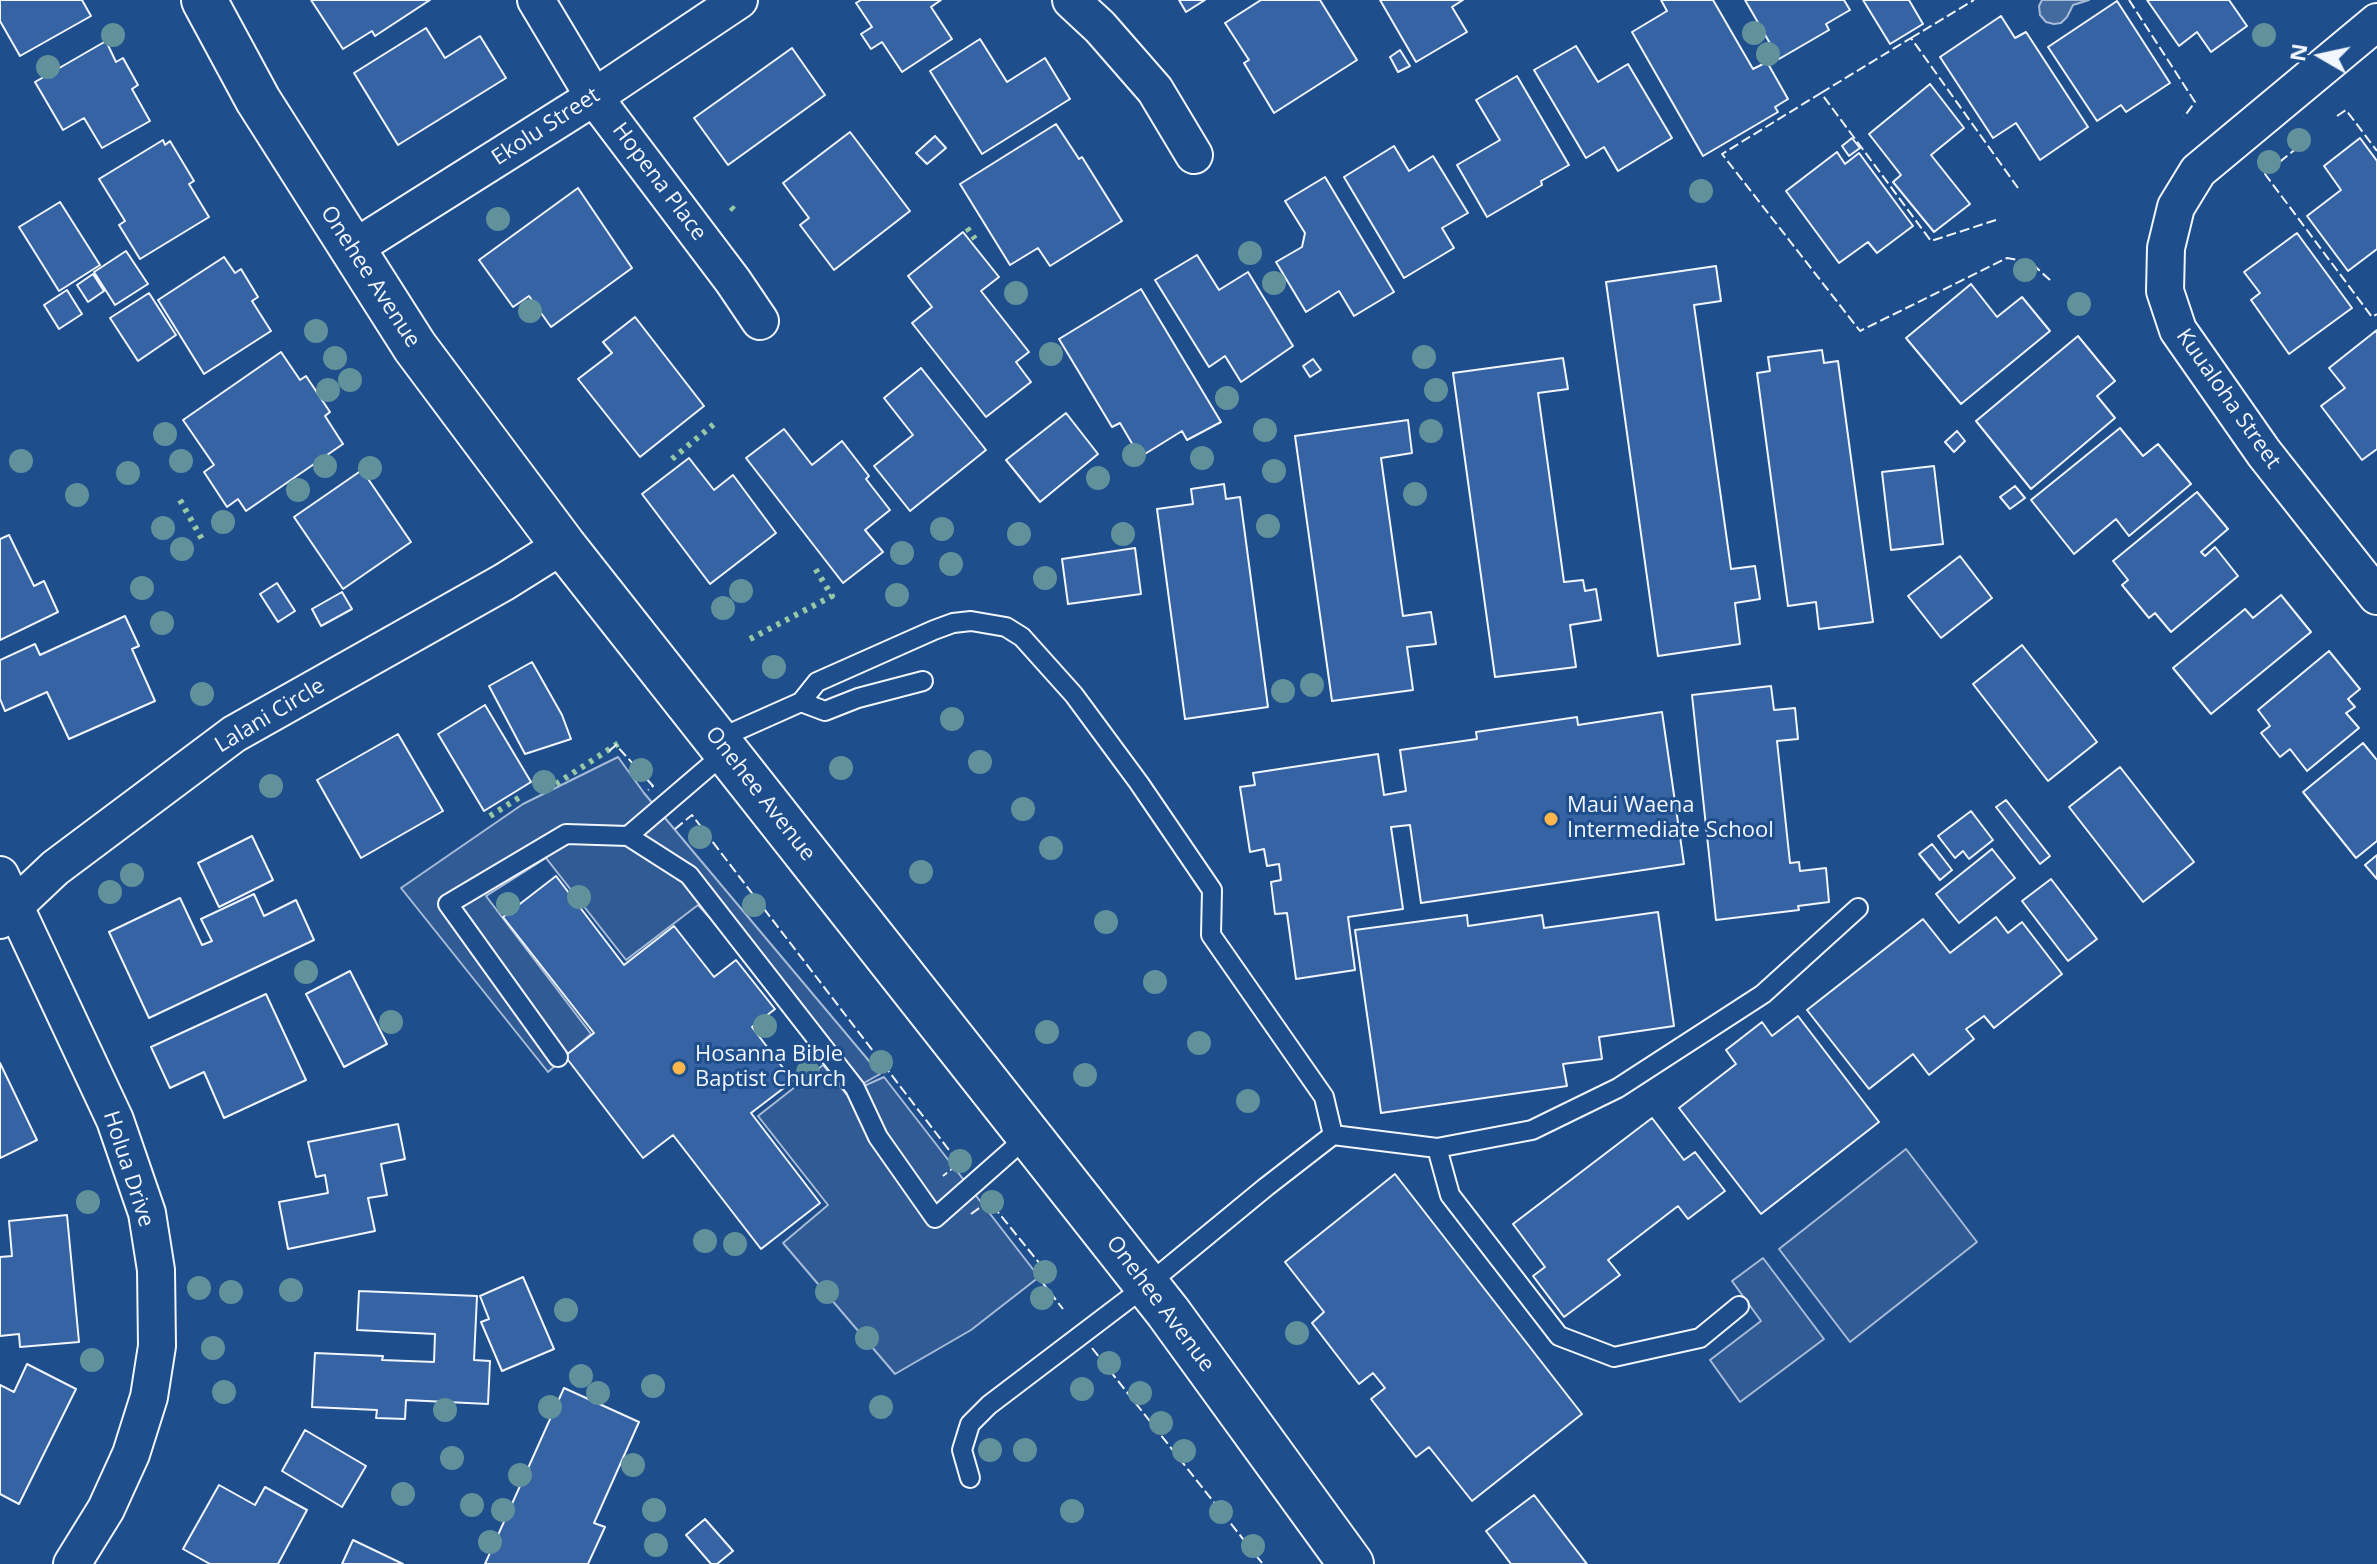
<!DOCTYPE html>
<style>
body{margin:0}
#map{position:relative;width:2377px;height:1564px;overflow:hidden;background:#1f4e8c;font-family:"Open Sans",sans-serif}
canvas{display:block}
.north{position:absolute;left:2281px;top:16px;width:80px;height:80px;-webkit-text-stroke:6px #1f4e8c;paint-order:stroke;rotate:279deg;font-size:22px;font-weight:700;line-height:32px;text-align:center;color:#f2f6ff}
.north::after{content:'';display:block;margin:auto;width:28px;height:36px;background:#f2f6ff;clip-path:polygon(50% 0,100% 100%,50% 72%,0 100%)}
</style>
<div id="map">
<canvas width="2377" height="1564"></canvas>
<div class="north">N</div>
</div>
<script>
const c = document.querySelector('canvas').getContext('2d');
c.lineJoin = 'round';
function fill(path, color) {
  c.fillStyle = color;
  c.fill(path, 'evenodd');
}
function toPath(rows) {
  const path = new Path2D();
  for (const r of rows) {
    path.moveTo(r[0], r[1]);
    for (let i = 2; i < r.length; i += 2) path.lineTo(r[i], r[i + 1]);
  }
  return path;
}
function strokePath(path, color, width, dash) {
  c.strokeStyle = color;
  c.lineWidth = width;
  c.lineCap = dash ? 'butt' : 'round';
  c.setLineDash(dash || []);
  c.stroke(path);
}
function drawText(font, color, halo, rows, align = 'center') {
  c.font = font + ' "Open Sans",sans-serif';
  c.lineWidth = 6;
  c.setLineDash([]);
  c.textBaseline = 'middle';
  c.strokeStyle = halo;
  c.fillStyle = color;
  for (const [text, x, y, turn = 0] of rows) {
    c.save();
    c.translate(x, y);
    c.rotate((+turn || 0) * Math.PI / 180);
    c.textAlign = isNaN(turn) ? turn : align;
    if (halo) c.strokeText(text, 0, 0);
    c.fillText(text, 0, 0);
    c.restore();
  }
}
const built = toPath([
 [618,757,644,793,880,1074,855,1088,791,1006,698,905,626,960,546,858,486,896,591,1034,548,1072,401,888,523,804,618,757],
 [823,1065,846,1094,884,1077,1039,1277,971,1330,895,1374,783,1243,828,1205,758,1116,823,1065],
 [1906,1149,1977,1242,1850,1342,1779,1249,1906,1149],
 [1763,1258,1824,1339,1740,1402,1710,1360,1761,1321,1732,1281,1763,1258]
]);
fill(built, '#305b95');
strokePath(built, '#a8bbd7', 2);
const water = toPath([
 [2042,0,2089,0,2073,5,2067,17,2061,23,2054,24,2046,22,2040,15,2039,6,2042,0]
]);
fill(water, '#446ba0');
strokePath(water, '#a8bbd7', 2);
const building = toPath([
 [0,0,82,0,91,16,20,56,0,21,0,0],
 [311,0,430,0,375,36,372,31,343,49,311,0],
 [861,0,941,0,931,7,952,39,902,72,882,42,871,49,861,34,872,27,856,3,861,0],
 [1179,0,1205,0,1186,12,1179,0],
 [1261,0,1320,0,1357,60,1274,113,1244,63,1249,60,1225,23,1261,0],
 [1380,0,1463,0,1452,7,1467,32,1416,62,1380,0],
 [1661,0,1713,0,1753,69,1767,62,1788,99,1775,107,1778,112,1703,156,1632,32,1667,11,1661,0],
 [1745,0,1844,0,1850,10,1826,24,1829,30,1779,59,1745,0],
 [1863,0,1909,0,1923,24,1890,44,1863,0],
 [2147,0,2229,0,2247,26,2211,52,2197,32,2179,46,2147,0],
 [2117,1,2170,83,2126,112,2121,105,2097,121,2048,47,2117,1],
 [2001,16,2015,38,2026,32,2088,127,2040,160,2016,123,1993,138,1940,57,2001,16],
 [426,28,445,58,480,36,506,78,398,145,354,73,426,28],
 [980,39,1007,82,1045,58,1070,99,982,154,930,71,980,39],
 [106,41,116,62,123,58,138,85,132,89,150,121,102,148,84,118,63,130,35,82,106,41],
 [1576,46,1598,82,1628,64,1672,138,1618,171,1604,147,1586,158,1534,70,1576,46],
 [792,48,825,95,728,165,694,118,792,48],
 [1400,50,1410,66,1398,72,1390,57,1400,50],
 [1517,76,1569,165,1541,181,1542,185,1487,217,1457,165,1500,140,1476,100,1517,76],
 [1930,84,1964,128,1931,155,1970,204,1934,232,1893,182,1901,175,1869,134,1930,84],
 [1056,124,1079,159,1082,157,1122,221,1050,266,1038,248,1010,265,960,184,1056,124],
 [850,132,910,211,834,270,800,225,809,218,783,183,850,132],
 [935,136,946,148,927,164,916,153,935,136],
 [1852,138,1860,148,1849,156,1842,146,1852,138],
 [2360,138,2377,161,2377,249,2348,271,2307,216,2341,190,2324,166,2360,138],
 [163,140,165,145,170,141,194,181,189,184,209,217,140,259,119,225,125,221,99,179,163,140],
 [1394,146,1409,171,1433,156,1468,213,1442,228,1454,248,1404,278,1344,177,1394,146],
 [1837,152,1845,164,1859,153,1913,226,1877,253,1868,242,1839,263,1786,191,1837,152],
 [1325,177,1394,292,1354,316,1339,291,1306,312,1276,262,1302,247,1305,233,1285,201,1325,177],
 [578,188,632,268,551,327,529,296,513,307,479,260,578,188],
 [60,202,100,265,59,291,19,227,60,202],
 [963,232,999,277,981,291,1029,352,1016,362,1031,382,986,417,912,323,932,307,908,276,963,232],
 [2297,233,2352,308,2289,354,2251,300,2260,293,2244,272,2297,233],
 [126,251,148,284,115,305,94,272,126,251],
 [1197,255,1219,290,1248,272,1293,346,1241,382,1225,356,1209,367,1155,280,1197,255],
 [224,257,235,273,241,269,258,297,252,301,271,331,204,374,158,300,224,257],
 [1716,266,1721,301,1694,305,1731,569,1755,566,1760,599,1735,603,1740,644,1658,656,1606,282,1716,266],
 [93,274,104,291,88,302,77,285,93,274],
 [1971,284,1997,317,2022,297,2050,331,1961,404,1906,338,1971,284],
 [1141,289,1221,422,1187,440,1182,431,1140,457,1120,423,1112,427,1059,339,1141,289],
 [67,290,82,314,59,329,44,305,67,290],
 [149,293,176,335,138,361,110,318,149,293],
 [635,317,704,406,640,457,578,379,612,353,603,342,635,317],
 [2377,330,2377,449,2362,460,2321,406,2345,388,2329,368,2377,330],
 [2078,336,2115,381,2097,396,2115,418,2031,489,1976,421,2078,336],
 [1822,350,1824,363,1838,361,1873,622,1819,629,1816,602,1788,606,1757,373,1770,371,1768,357,1822,350],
 [281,352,300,380,306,376,330,412,325,416,343,444,246,511,238,499,227,507,204,472,214,465,183,420,281,352],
 [1563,358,1568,389,1538,393,1564,582,1583,580,1585,591,1596,589,1601,620,1570,625,1576,667,1495,677,1453,373,1563,358],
 [1313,359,1321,370,1310,377,1303,366,1313,359],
 [921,368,986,450,910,511,874,466,913,435,884,398,921,368],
 [1066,413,1098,454,1040,502,1006,460,1066,413],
 [1408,420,1412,453,1381,458,1403,616,1431,612,1436,644,1407,647,1413,690,1332,701,1295,436,1408,420],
 [2120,428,2143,456,2158,444,2191,484,2129,536,2116,519,2074,554,2031,500,2120,428],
 [784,429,812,465,842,441,869,476,866,479,890,510,865,530,883,552,843,583,746,458,784,429],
 [1957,431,1965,441,1954,452,1945,442,1957,431],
 [689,458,714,490,733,475,776,533,710,584,642,494,689,458],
 [1934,466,1943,544,1891,550,1882,472,1934,466],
 [362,470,411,542,343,589,294,517,362,470],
 [1224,484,1226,499,1240,497,1268,707,1185,719,1157,509,1193,504,1191,489,1224,484],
 [2015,486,2025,498,2010,509,2000,497,2015,486],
 [2197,492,2228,529,2201,552,2205,556,2215,547,2238,576,2171,632,2155,613,2149,618,2122,585,2128,580,2113,561,2197,492],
 [9,535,34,586,44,581,58,612,0,640,0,539,9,535],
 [1135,548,1141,594,1068,604,1062,559,1135,548],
 [1960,556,1992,598,1941,638,1908,596,1960,556],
 [277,583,295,611,278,622,260,594,277,583],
 [342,592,352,609,321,626,312,609,342,592],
 [2281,595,2311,632,2211,714,2173,668,2245,609,2253,618,2281,595],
 [125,616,139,646,132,649,155,701,69,739,47,692,5,711,0,699,0,660,35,644,40,655,125,616],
 [2022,645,2097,742,2048,781,1973,684,2022,645],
 [2329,651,2360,689,2348,699,2355,707,2346,713,2359,728,2307,771,2290,749,2280,757,2261,733,2270,726,2258,710,2329,651],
 [532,662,562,715,571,739,525,754,489,686,532,662],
 [1771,686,1774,710,1795,708,1798,739,1777,741,1790,863,1799,862,1800,871,1826,868,1829,902,1798,906,1799,910,1716,920,1692,695,1771,686],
 [485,705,531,782,484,811,438,734,485,705],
 [1662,712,1684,864,1421,903,1410,825,1391,827,1403,909,1348,917,1355,970,1296,979,1287,913,1275,914,1271,882,1281,880,1279,864,1267,866,1264,849,1250,852,1240,787,1255,785,1253,773,1378,754,1384,795,1406,791,1400,750,1477,739,1476,732,1577,717,1578,725,1662,712],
 [398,734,443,811,361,858,317,780,398,734],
 [2363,743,2377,760,2377,841,2356,858,2303,792,2363,743],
 [2120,767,2194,862,2143,902,2069,807,2120,767],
 [2006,800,2050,856,2040,864,1996,807,2006,800],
 [1971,811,1993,840,1969,859,1963,851,1955,858,1938,836,1971,811],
 [252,836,273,880,219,907,198,863,252,836],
 [1932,844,1952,870,1940,880,1919,854,1932,844],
 [1992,849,2015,878,1959,923,1936,894,1992,849],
 [2377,855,2377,879,2365,865,2377,855],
 [556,876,624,965,674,926,714,977,736,960,775,1009,752,1027,793,1081,751,1113,820,1203,761,1249,673,1135,643,1158,565,1056,594,1033,503,917,556,876],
 [2051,879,2097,939,2068,961,2022,901,2051,879],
 [254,894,264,916,296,900,314,940,149,1018,109,932,180,898,202,945,212,941,201,919,254,894],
 [1658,912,1674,1026,1599,1037,1602,1059,1563,1064,1567,1086,1381,1113,1355,930,1467,915,1468,926,1542,915,1544,928,1658,912],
 [1996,917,2008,933,2022,922,2062,974,1994,1028,1984,1016,1966,1029,1974,1039,1929,1075,1913,1054,1869,1089,1807,1010,1923,919,1950,953,1996,917],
 [350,971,387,1044,344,1067,306,994,350,971],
 [266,994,306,1080,224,1118,204,1072,170,1088,151,1047,266,994],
 [1798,1016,1879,1122,1761,1214,1679,1108,1736,1064,1726,1050,1762,1022,1772,1036,1798,1016],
 [0,1063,37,1140,0,1158,0,1063],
 [1652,1118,1684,1160,1695,1152,1725,1191,1688,1219,1678,1206,1608,1260,1620,1275,1564,1317,1533,1276,1545,1267,1513,1224,1652,1118],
 [398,1124,405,1159,381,1164,387,1195,368,1198,375,1231,288,1249,279,1202,328,1193,325,1175,316,1177,308,1142,398,1124],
 [1395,1174,1582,1414,1472,1501,1429,1447,1416,1457,1371,1399,1385,1388,1373,1373,1359,1384,1312,1323,1324,1312,1285,1262,1395,1174],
 [67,1215,79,1342,20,1347,19,1334,0,1336,0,1257,12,1256,9,1221,67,1215],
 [523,1277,554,1349,502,1371,481,1322,489,1319,480,1296,523,1277],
 [359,1291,477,1296,474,1360,490,1361,488,1404,406,1400,405,1419,376,1418,377,1410,312,1407,315,1353,383,1356,382,1360,434,1362,435,1334,357,1330,359,1291],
 [27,1364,76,1389,19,1504,0,1494,0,1385,14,1392,27,1364],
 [564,1388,639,1422,594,1523,605,1527,588,1564,485,1564,564,1388],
 [305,1430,366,1466,342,1507,282,1471,305,1430],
 [219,1485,255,1505,265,1487,307,1510,278,1564,210,1564,183,1549,219,1485],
 [1534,1495,1587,1564,1511,1564,1486,1531,1534,1495],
 [705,1519,733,1551,717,1564,711,1564,686,1535,705,1519],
 [353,1540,403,1564,342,1564,353,1540]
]);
fill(building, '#3563a3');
strokePath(building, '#f2f6ff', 2);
const lane = toPath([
 [801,702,825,711,858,698,923,681],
 [718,739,801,702,817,682,934,630,953,623,971,621,1006,627,1022,637,1074,695,1139,783,1212,890,1211,935,1324,1097,1333,1135],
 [726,752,628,836,689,875,855,1088,878,1137,935,1218,1029,1135],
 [558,1057,448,904,566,834,628,836],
 [1437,1148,1450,1195,1559,1336,1614,1357,1700,1338,1739,1306],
 [970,1478,962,1450,970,1424,989,1405,1147,1285,1266,1187,1333,1135,1437,1148,1532,1130,1618,1088,1763,994,1858,908]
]);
const street = toPath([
 [536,0,594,97,733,281,760,321],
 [1071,0,1100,27,1155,90,1194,155],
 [2377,22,2198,171,2176,207,2166,248,2165,291,2178,330,2264,453,2377,596],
 [351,250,594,97,739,0],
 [0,875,115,1120,147,1213,156,1270,157,1346,149,1397,131,1454,106,1509,72,1564],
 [0,920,55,868,234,734,504,582,563,545]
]);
const secondary = toPath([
 [204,0,258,100,415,347,563,545,1168,1312,1351,1564]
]);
strokePath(lane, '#f2f6ff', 22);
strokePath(street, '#f2f6ff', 40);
strokePath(secondary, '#f2f6ff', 48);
strokePath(lane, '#1f4e8c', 18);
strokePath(street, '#1f4e8c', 36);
strokePath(secondary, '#1f4e8c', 44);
strokePath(toPath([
 [731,207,736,212],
 [967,228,975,239],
 [672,459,714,424],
 [180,500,203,541],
 [750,639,832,596,813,565],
 [556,784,619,743],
 [490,816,520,797]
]), '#97c8a6', 6, [4, 6]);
strokePath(toPath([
 [2129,0,2195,102,2184,117],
 [1911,38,1974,0],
 [1821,93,1911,38,2018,188],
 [2337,116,2346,110,2377,151],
 [2309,138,2265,174,2372,317,2377,314],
 [1996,220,1931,241,1821,93,1722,154,1860,331,2007,258,2030,262,2050,280],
 [609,751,616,745,653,786,648,790],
 [675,829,692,815,959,1163,943,1176],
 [971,1214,989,1201,1049,1275,1042,1282,1063,1309],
 [1092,1348,1262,1563]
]), '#f2f6ff', 2, [10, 4]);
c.fillStyle = '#61919a';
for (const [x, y] of [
 [1754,33],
 [113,35],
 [2264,35],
 [1768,54],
 [48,67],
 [2299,140],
 [2269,162],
 [1701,191],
 [498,219],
 [1250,253],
 [2025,270],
 [1274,283],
 [1016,293],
 [2079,304],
 [530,311],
 [316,331],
 [1051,354],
 [1424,357],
 [335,358],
 [350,380],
 [328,390],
 [1436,390],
 [1227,398],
 [1265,430],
 [1431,431],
 [165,434],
 [1134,455],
 [1202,458],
 [21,461],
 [181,461],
 [325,466],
 [370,468],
 [1274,471],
 [128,473],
 [1098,478],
 [298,490],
 [1415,494],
 [77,495],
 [223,522],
 [1268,526],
 [163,528],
 [942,529],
 [1019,534],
 [1123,534],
 [182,549],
 [902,553],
 [951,564],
 [1045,578],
 [142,588],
 [741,591],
 [897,595],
 [723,608],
 [162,623],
 [774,667],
 [1312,685],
 [1283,691],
 [202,694],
 [952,719],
 [980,762],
 [841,768],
 [641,770],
 [544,782],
 [271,786],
 [1023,809],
 [700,837],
 [1051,848],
 [921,872],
 [132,875],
 [110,892],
 [579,897],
 [508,904],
 [754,905],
 [1106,922],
 [306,972],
 [1155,982],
 [391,1022],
 [765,1026],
 [1047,1032],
 [1199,1043],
 [881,1062],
 [808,1072],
 [1085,1075],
 [1248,1101],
 [960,1161],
 [88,1202],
 [992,1202],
 [705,1241],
 [735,1244],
 [1045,1272],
 [199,1288],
 [291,1290],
 [231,1292],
 [827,1292],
 [1042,1298],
 [566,1310],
 [1297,1333],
 [867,1338],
 [213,1348],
 [92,1360],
 [1109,1363],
 [581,1376],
 [653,1386],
 [1082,1389],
 [224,1392],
 [598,1393],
 [1140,1393],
 [550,1407],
 [881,1407],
 [445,1410],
 [1161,1423],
 [990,1450],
 [1025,1450],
 [1184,1451],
 [452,1458],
 [633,1465],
 [520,1475],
 [403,1494],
 [472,1505],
 [503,1510],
 [654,1510],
 [1072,1511],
 [1221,1512],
 [490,1542],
 [656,1545],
 [1253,1546]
]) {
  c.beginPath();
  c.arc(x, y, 12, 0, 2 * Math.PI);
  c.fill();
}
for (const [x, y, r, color] of [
 [1551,819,8,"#ffb74d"],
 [679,1068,8,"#ffb74d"]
]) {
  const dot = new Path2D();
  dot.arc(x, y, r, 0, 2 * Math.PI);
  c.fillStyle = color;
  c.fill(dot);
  strokePath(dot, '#1f4e8c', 3);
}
drawText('22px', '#f2f6ff', '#1f4e8c', [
 ["Ekolu Street",546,127,-33],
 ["Hopena Place",659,182,53],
 ["Onehee Avenue",370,277,57],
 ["Kuualoha Street",2228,399,55],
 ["Lalani Circle",270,716,-31],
 ["Onehee Avenue",760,794,52],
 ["Holua Drive",128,1169,72],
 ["Onehee Avenue",1160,1304,53]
]);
drawText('22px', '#f2f6ff', '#1f4e8c', [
 ["Maui Waena",1567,806],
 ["Intermediate School",1567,831],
 ["Hosanna Bible",695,1055],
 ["Baptist Church",695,1080]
], 'left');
</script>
